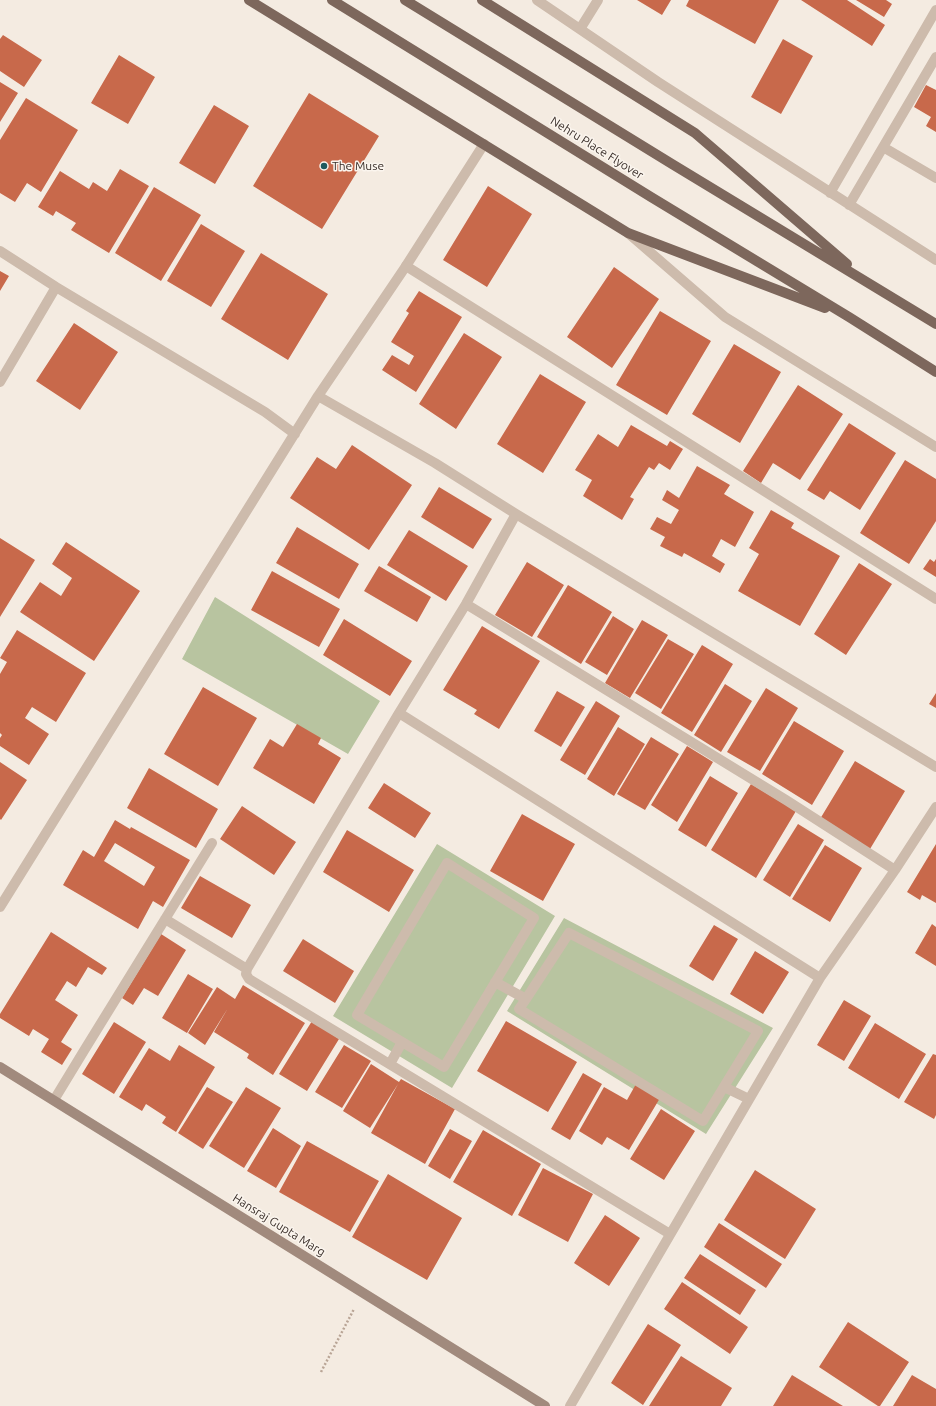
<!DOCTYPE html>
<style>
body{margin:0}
canvas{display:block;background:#f4ebe1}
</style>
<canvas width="936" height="1406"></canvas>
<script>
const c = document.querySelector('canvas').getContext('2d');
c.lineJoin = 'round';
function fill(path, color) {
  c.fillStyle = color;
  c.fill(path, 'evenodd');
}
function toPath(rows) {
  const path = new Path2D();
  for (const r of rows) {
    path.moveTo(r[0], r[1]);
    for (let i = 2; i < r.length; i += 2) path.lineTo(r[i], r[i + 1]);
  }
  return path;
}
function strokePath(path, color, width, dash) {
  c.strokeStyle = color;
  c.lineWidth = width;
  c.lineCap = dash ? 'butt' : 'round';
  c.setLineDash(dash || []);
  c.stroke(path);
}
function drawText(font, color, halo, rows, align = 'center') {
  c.font = font + ' Ubuntu,sans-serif';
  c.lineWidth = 3;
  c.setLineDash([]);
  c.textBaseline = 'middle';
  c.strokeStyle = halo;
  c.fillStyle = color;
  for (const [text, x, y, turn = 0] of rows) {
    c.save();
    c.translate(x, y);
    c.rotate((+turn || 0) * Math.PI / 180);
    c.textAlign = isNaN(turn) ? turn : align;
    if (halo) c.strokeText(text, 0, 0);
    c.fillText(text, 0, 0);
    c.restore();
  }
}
fill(toPath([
 [215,597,380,701,348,754,182,659],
 [437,844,555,916,452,1088,333,1016],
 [564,918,773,1028,706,1134,507,1011]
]), '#b8c4a0');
fill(toPath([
 [637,0,671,0,662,15],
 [689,0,779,0,755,44,686,6],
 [801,0,847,0,885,25,872,46],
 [856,0,886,0,892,4,884,17],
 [3,35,42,60,24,87,0,71,0,39],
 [783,39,813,56,781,114,751,97],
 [119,55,155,77,128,124,91,103],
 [0,82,18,93,0,122],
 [926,85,936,90,936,132,926,126,931,117,914,107],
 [309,93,379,136,322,229,253,186],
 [26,98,78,130,41,192,27,183,15,202,0,193,0,140],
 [214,105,249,126,215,184,179,163],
 [120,169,149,186,109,253,71,230,76,223,56,211,53,216,38,207,60,171,89,189,93,182,107,191],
 [488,186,532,214,487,287,443,260],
 [154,187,201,215,161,281,115,253],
 [201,224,245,251,211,307,167,281],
 [261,253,328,294,288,360,221,319],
 [614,267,659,299,612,368,567,337],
 [0,271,9,276,0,291],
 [419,291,462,317,416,392,382,370,392,355,409,365,414,356,391,342,409,313,406,311],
 [660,311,711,341,667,415,616,385],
 [74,323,118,352,80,410,36,381],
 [464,333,502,357,456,429,419,404],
 [734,344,781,372,740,443,692,414],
 [540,374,586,402,543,473,497,444],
 [798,385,843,414,800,480,773,463,761,483,743,471],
 [849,423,896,453,860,510,830,491,824,500,807,490],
 [631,425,667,446,670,441,683,449,670,470,659,463,654,470,649,467,630,497,634,499,622,520,583,496,592,480,575,470,598,434,618,447],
 [352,445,412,485,369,550,290,498,317,457,336,469],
 [905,460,936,479,936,521,909,564,860,533],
 [697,466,730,485,724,494,754,512,735,547,721,539,712,556,725,564,720,573,684,553,682,557,660,546,665,537,650,529,657,517,671,524,679,510,662,500,667,490,679,498],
 [439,487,492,519,473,549,421,517],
 [771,510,794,523,791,528,840,556,800,626,738,591,759,554,749,548],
 [297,527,359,564,339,599,276,563],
 [409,530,468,566,446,601,387,565],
 [0,538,35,560,0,617],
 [66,542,140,591,94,661,20,612,40,582,61,596,72,578,52,564],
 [930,559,934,562,936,559,936,577,923,569],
 [527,562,564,585,532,637,495,615],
 [859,563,892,584,846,655,814,634],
 [379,566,431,597,417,622,364,591],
 [272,571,340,609,319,647,251,610],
 [568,585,612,612,581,664,537,637],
 [613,616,634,629,607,675,585,662],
 [344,619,412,661,390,696,323,655],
 [642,620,668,635,630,698,605,683],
 [482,626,540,661,499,729,474,714,477,710,443,690],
 [17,630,86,673,56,722,32,707,25,718,49,734,29,765,0,746,0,738,2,735,0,733,0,674,7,662,0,658],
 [668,639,694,654,661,709,635,693],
 [702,645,733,664,692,732,661,713],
 [725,684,752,701,721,752,694,735],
 [203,687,257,718,218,786,164,754],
 [766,688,798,708,760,771,727,752],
 [557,691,585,707,561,747,534,731],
 [936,693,936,708,929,704],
 [596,701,620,716,585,775,560,760],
 [794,721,844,751,812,805,762,774],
 [297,724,321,738,318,744,341,758,314,804,253,768,270,739,283,747],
 [618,727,645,744,614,796,587,779],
 [651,737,679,754,645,810,617,794],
 [687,746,713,762,677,822,651,805],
 [855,761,905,791,870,849,820,819],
 [0,762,27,780,1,820,0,819],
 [149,768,218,809,196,848,127,808],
 [710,776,738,793,706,847,678,830],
 [384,783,431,813,415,838,368,808],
 [751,784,796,811,756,878,711,850],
 [242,806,296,842,274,875,220,839],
 [522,814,575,844,543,901,490,871],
 [115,820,130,829,131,827,190,860,163,907,153,901,138,929,63,885,83,850,94,857],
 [115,843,155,867,144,886,104,861],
 [798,824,824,840,790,897,763,880],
 [347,830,414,870,389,912,323,872],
 [936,844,936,903,922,895,920,900,907,892],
 [825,845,862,868,830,922,792,899],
 [200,876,251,905,232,938,181,908],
 [932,924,936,927,936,966,915,953],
 [714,925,738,939,713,981,689,966],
 [51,932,107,968,102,975,88,967,76,987,67,981,55,1000,78,1015,61,1042,72,1049,62,1065,41,1052,49,1039,33,1029,29,1036,0,1018,0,1014],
 [161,934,186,950,158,996,144,988,133,1005,122,998],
 [303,939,354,971,335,1003,283,971],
 [755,951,789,972,763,1014,730,994],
 [188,974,213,989,187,1033,162,1018],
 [243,985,305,1023,273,1075,247,1058,249,1054,214,1032,228,1008,205,1045,188,1033,217,987,235,999],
 [844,1000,871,1016,844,1061,817,1045],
 [312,1021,339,1039,307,1091,279,1074],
 [506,1021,577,1062,548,1112,477,1071],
 [114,1022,146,1042,114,1094,82,1074],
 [875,1023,926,1054,899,1099,848,1068],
 [179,1045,215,1067,176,1132,162,1123,166,1117,146,1104,142,1111,119,1097,149,1048,170,1061],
 [344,1045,371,1061,342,1108,315,1092],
 [933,1054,936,1055,936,1115,934,1119,904,1102],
 [371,1064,399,1082,401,1079,455,1109,425,1164,371,1133,398,1084,370,1128,343,1111],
 [583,1073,602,1084,570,1140,551,1129],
 [636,1084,660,1098,629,1150,607,1137,602,1145,579,1131,604,1087,627,1100],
 [207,1087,233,1102,203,1149,178,1133],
 [246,1087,281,1108,244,1168,209,1146],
 [661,1109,695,1131,664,1180,630,1159],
 [273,1128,301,1146,276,1188,247,1171],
 [450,1129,472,1141,450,1179,428,1166],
 [483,1130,541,1164,512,1216,453,1182],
 [307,1141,379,1181,350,1232,279,1192],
 [543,1168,593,1194,568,1242,518,1215],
 [755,1170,816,1209,785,1259,724,1220],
 [388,1174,462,1218,427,1280,352,1237],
 [605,1215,640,1238,609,1286,574,1263],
 [719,1223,782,1264,766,1288,704,1247],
 [700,1254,756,1290,740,1315,684,1278],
 [682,1282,748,1327,730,1354,664,1309],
 [848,1322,909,1362,880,1406,878,1406,819,1367],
 [648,1324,681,1345,643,1405,611,1383],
 [681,1356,732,1388,721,1406,649,1406],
 [792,1375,843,1406,773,1406],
 [912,1375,936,1389,936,1406,893,1406]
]), '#c8694b');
strokePath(toPath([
 [321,1372,354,1309]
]), '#b9a596', 2.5, [2, 2]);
strokePath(toPath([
 [628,233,725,317,936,447],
 [406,266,936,599]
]), '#cdbbac', 10);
strokePath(toPath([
 [537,0,658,82,936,260],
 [580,29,598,0],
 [883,147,936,178],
 [830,193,936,10],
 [849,205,936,57],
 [0,251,56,287,265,412,295,434],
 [0,382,56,287],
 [318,396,435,463,516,514,936,767],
 [516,514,466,604,399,713,820,978],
 [466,604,786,800,895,870],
 [399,713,247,969,246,974,249,979,670,1234],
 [447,863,534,918,444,1067,357,1015,447,863],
 [0,907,318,396,406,266,484,144],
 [165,919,247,969],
 [495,982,526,999,519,1009,703,1121,758,1031,569,933,526,999],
 [390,1064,402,1042],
 [724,1087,749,1099],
 [54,1100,85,1049,212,843],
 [570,1406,820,978,895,870,936,807]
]), '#cdbbac', 10);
strokePath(toPath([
 [0,1067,545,1406]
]), '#a18a7d', 10);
strokePath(toPath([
 [249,0,628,233,825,308],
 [332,0,651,197,849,317,936,372],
 [405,0,672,164,936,324],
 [482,0,695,133,847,264]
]), '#7d675c', 10);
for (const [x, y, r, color] of [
 [324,166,4,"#1f5a5e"]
]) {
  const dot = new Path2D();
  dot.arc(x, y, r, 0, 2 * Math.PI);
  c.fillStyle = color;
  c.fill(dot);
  strokePath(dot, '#fbf5ee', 1.5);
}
drawText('12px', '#3b302b', '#fbf5ee', [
 ["Nehru Place Flyover",597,148,32],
 ["Hansraj Gupta Marg",279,1225,32]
]);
drawText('12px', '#3b302b', '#fbf5ee', [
 ["The Muse",332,166]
], 'left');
</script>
